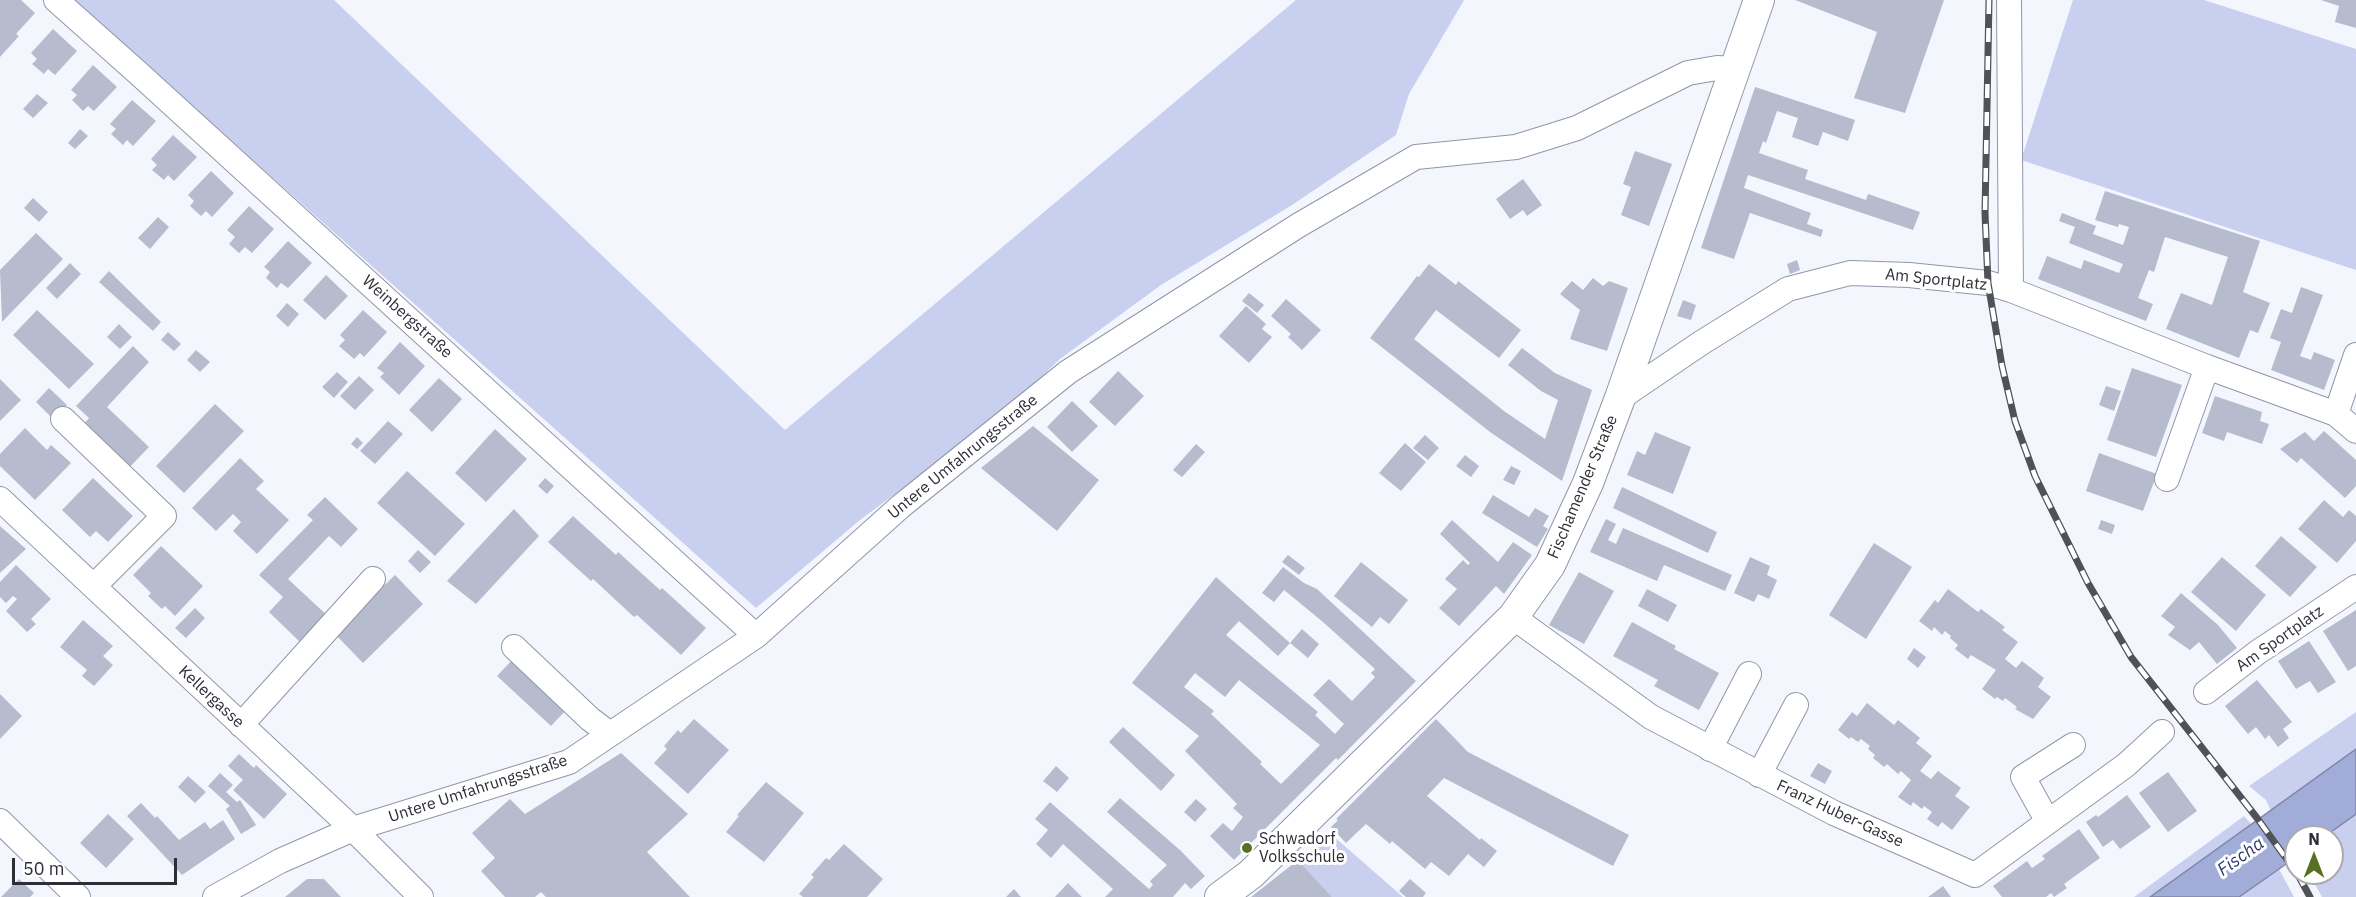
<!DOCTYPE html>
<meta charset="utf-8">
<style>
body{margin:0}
#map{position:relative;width:2356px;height:897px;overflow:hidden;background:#f4f6fe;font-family:"IBM Plex Sans",sans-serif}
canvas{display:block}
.north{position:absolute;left:2284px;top:825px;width:60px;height:60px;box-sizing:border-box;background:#fff;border:2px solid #ababaf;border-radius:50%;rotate:0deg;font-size:16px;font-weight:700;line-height:24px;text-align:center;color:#2d2e36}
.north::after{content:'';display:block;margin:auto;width:21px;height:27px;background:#587022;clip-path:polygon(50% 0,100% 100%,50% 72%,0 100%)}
.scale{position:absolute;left:12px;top:858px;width:165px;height:27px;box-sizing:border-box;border:3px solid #2d2e36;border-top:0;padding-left:8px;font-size:18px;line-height:21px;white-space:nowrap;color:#2d2e36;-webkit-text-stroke:4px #fff;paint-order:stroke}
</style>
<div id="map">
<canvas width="2356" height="897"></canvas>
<div class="north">N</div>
<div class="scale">50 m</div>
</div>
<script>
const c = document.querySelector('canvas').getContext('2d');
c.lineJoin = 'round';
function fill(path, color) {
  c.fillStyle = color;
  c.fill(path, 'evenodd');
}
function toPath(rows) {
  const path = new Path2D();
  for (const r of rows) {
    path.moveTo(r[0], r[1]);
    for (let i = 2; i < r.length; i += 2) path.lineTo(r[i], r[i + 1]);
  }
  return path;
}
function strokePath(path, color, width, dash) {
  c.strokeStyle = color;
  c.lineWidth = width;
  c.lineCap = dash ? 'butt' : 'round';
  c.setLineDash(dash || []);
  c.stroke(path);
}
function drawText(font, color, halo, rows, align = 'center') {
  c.font = font + ' "IBM Plex Sans",sans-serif';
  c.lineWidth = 6;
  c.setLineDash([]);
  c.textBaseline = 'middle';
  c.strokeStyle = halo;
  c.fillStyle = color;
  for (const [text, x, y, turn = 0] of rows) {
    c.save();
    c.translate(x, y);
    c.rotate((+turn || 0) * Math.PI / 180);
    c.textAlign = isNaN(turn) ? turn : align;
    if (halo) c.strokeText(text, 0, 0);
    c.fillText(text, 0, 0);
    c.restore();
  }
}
fill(toPath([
 [73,0,334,0,785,430,1296,0,1464,0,1409,94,1396,135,1292,205,1161,285,1060,359,1005,412,860,520,756,608],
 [2073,0,2204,0,2356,49,2356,270,2021,160],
 [2356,712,2356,749,2271,811,2266,800,2249,786],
 [2356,814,2356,897,2322,897,2309,873,2332,873,2332,837,2324,837],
 [2244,816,2252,825,2150,897,2134,897],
 [1332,835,1403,897,1332,897,1298,860],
 [2279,869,2294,897,2239,897]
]), '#c8cfef');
const water = toPath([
 [2356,749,2356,814,2324,837,2296,837,2296,857,2279,869,2239,897,2150,897,2356,749]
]);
fill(water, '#a2acd8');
strokePath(water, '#7f86a7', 1.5);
fill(toPath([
 [0,0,21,0,35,13,16,34,19,36,0,57],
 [1795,0,1944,0,1905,113,1854,98,1877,32],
 [2321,0,2356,0,2356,28,2335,22,2339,6],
 [53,29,77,51,55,75,48,69,44,74,32,64,37,59,31,53],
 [93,65,117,87,94,111,88,106,83,111,72,100,77,95,71,90],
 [1755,87,1855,120,1848,141,1823,132,1818,146,1792,137,1798,118,1777,111,1766,143,1763,141,1759,153,1808,170,1805,179,1866,200,1868,194,1920,212,1913,230,1748,175,1744,188,1811,213,1807,224,1823,230,1821,237,1750,213,1734,259,1701,248],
 [37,94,48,103,33,118,23,109],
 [132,100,156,121,133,146,127,140,123,145,111,134,116,129,110,124],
 [80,129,88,136,75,149,68,143],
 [173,135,197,157,174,181,168,175,164,180,152,170,157,165,151,159],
 [1635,151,1672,164,1649,226,1621,215,1631,187,1623,184],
 [211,171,234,193,212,217,206,211,201,216,190,206,194,201,188,195],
 [1523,179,1542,205,1527,216,1523,210,1510,219,1496,199],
 [2105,191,2260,241,2243,292,2270,303,2258,333,2250,330,2239,358,2166,329,2181,293,2212,305,2228,257,2165,237,2154,272,2149,270,2138,298,2153,304,2146,321,2038,279,2047,256,2081,269,2084,260,2119,273,2123,264,2069,243,2075,227,2059,221,2062,213,2096,226,2093,234,2123,245,2129,227,2119,224,2118,227,2095,220],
 [33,198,48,212,39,222,24,208],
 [249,206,274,229,252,253,245,247,239,253,229,244,235,237,227,230],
 [158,217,169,227,150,249,138,238],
 [36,233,63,259,2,322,0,270],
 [288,241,312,263,288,288,281,283,277,288,266,278,270,272,264,267],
 [1797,260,1800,270,1790,274,1787,264],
 [70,263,81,274,57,299,46,288],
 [1429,264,1456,285,1458,281,1521,330,1499,358,1436,310,1414,339,1504,411,1545,439,1558,400,1541,391,1508,365,1522,348,1555,373,1592,390,1562,481,1490,432,1370,338,1417,276,1419,277],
 [109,271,161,322,153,331,99,282],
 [326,275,348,296,325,320,303,300],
 [1593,278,1603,286,1609,281,1628,288,1607,351,1570,339,1580,310,1560,294,1572,281,1583,290],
 [2301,287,2323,295,2300,356,2311,360,2314,352,2335,360,2324,390,2271,370,2281,342,2270,338,2281,309,2292,313],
 [1249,293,1264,305,1257,313,1242,301],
 [1286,299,1321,330,1302,350,1288,337,1291,334,1271,316],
 [1683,300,1696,305,1691,320,1677,316],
 [287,303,299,314,288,327,276,316],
 [1246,306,1266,324,1262,329,1272,337,1249,363,1219,336],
 [37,310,94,364,69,389,13,335],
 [363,310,387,332,364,357,360,353,354,359,339,346,345,340,340,335],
 [119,324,132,337,120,349,107,337],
 [168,332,181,344,174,351,161,340],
 [400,342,425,366,399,395,380,377,384,373,377,368],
 [133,346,149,362,107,407,149,447,124,473,84,424,89,418,76,406],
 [196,350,210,362,200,372,187,360],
 [2132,368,2182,385,2156,457,2107,440],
 [1118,371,1144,396,1115,426,1089,402],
 [337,372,348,382,334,398,322,387],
 [359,376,374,390,355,410,340,396],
 [439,378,462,399,432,432,409,410],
 [0,379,21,400,0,421],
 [2106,386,2121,391,2114,411,2099,405],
 [49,388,67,405,53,419,36,402],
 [2215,396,2262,412,2260,421,2269,424,2262,444,2227,432,2224,441,2202,433],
 [1072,401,1098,426,1072,452,1047,427],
 [215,404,244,431,184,493,156,466],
 [388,421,403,434,375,464,360,451],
 [1033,426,1099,480,1057,531,981,468],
 [25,428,47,450,51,445,71,463,35,500,0,466,0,454],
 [495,429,527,459,486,502,455,473],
 [2324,431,2356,460,2356,486,2345,498,2301,458,2297,463,2280,449,2305,432,2314,441],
 [1655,432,1691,447,1673,494,1627,475,1637,451,1645,455],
 [1425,435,1439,448,1428,460,1413,448],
 [357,437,363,443,357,449,351,444],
 [1405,443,1426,462,1401,491,1379,473],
 [1196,444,1205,452,1182,477,1173,470],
 [2099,453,2157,474,2143,511,2086,491],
 [1465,455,1479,466,1471,477,1456,466],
 [240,458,264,481,256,489,289,520,257,554,233,531,241,522,233,514,216,531,192,508],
 [1511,466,1521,471,1514,485,1503,480],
 [407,471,465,524,435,556,377,503],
 [93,478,133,516,108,542,96,531,90,537,62,510],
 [545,478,554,486,547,494,538,486],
 [1622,487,1717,532,1708,553,1613,508],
 [1493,495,1529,517,1535,508,1549,516,1543,526,1548,529,1537,547,1482,513],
 [325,497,358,529,341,547,329,536,288,579,330,618,303,645,269,612,283,597,259,575,313,520,307,515],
 [2324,500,2343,517,2349,510,2356,516,2356,541,2337,563,2298,529],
 [514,509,539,536,476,604,447,581],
 [573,516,616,555,618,552,660,590,662,588,706,628,681,655,637,615,634,617,593,579,591,581,548,542],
 [1606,519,1616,524,1608,540,1616,544,1623,528,1732,575,1725,591,1664,565,1657,581,1590,552],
 [1452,520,1498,562,1513,542,1532,555,1504,594,1496,586,1459,626,1439,608,1457,589,1445,579,1463,560,1468,565,1470,563,1440,534],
 [2101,520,2115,525,2112,534,2098,529],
 [0,526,26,549,0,573],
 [2281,536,2317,567,2290,597,2255,566],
 [1874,543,1912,567,1866,639,1829,615],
 [161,546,203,586,175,616,165,606,162,609,148,596,151,593,133,575],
 [418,550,431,562,420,573,408,561],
 [1288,555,1305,568,1299,575,1282,562],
 [1750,557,1770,566,1767,575,1777,580,1769,599,1758,594,1754,602,1734,593],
 [2222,557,2266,595,2236,631,2191,592],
 [1361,562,1408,600,1389,624,1380,617,1372,627,1334,596],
 [16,565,51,599,31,619,36,624,27,632,6,611,17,599,13,596,6,603,0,597,0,582],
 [1283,567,1304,583,1317,589,1416,681,1338,760,1336,758,1234,860,1210,836,1223,823,1232,831,1243,817,1233,808,1237,804,1185,751,1199,736,1132,683,1216,577,1290,643,1302,629,1319,644,1308,658,1290,643,1278,656,1239,621,1226,635,1318,712,1315,715,1335,734,1344,724,1313,695,1329,679,1352,701,1375,677,1371,673,1375,669,1323,622,1284,590,1274,602,1262,593],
 [1195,673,1225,697,1239,680,1320,745,1281,784,1260,764,1262,762,1211,714,1214,711,1184,687],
 [1579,572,1614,591,1584,644,1549,625],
 [395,575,423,604,363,663,335,634],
 [1647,589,1677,605,1668,622,1638,606],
 [1948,589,1978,612,1981,609,2005,627,2002,630,2018,642,2005,659,2016,668,2022,661,2044,678,2038,687,2051,697,2033,719,2015,709,2017,707,2005,698,2003,701,1997,697,1995,699,1982,689,1996,670,1971,655,1968,659,1955,649,1958,645,1950,638,1951,636,1945,631,1942,635,1934,627,1932,631,1919,621,1935,600,1938,603],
 [2181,593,2218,625,2237,648,2217,664,2199,642,2190,650,2168,635,2175,627,2161,616],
 [195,608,205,618,186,638,175,628],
 [2356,610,2356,666,2348,671,2323,631],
 [83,620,113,646,103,656,113,665,94,686,82,676,87,670,60,647],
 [1632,622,1676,646,1674,649,1719,673,1699,710,1654,686,1658,680,1613,656],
 [2309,641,2336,682,2318,693,2310,681,2296,689,2278,661],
 [1914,648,1926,657,1918,668,1907,659],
 [512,660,566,710,551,726,497,676],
 [2257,680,2292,722,2283,729,2289,738,2278,747,2269,735,2265,739,2256,727,2248,734,2225,706],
 [0,694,22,716,0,739],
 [1867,703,1894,725,1898,720,1920,738,1916,743,1932,756,1920,771,1931,779,1938,771,1961,788,1955,796,1970,807,1952,830,1942,822,1938,827,1927,819,1932,812,1924,806,1922,809,1913,802,1911,806,1898,797,1911,780,1901,771,1898,774,1887,764,1884,767,1873,758,1875,755,1868,749,1870,746,1861,739,1858,742,1851,737,1849,739,1838,730,1852,712,1857,716],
 [694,719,729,750,688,794,654,763,667,749,664,746,678,730,681,733],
 [1436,719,1468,752,1629,835,1613,866,1444,778,1427,796,1480,840,1481,838,1497,851,1484,867,1468,854,1449,876,1431,862,1425,869,1392,841,1390,844,1366,824,1346,843,1331,827,1338,820,1336,819],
 [1123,727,1175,775,1161,791,1109,742],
 [621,753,688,814,647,852,690,897,546,897,541,892,535,897,505,897,481,871,495,858,472,833,510,799,525,814],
 [239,754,254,768,256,765,287,794,264,819,233,790,243,780,228,766],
 [1818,763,1832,771,1825,784,1810,776],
 [1056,766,1069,778,1057,792,1043,781],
 [2168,772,2197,811,2168,832,2139,793],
 [220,773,233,785,226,792,237,802,240,800,256,825,241,834,226,809,230,806,208,786],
 [188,776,206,792,195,803,178,787],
 [766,782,804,813,764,862,726,832,739,816,737,815],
 [2127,795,2151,827,2120,849,2113,840,2103,847,2086,822,2096,815,2098,817],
 [1120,798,1181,851,1205,876,1191,889,1185,883,1173,897,1105,897,1113,889,1063,844,1051,858,1036,844,1048,830,1035,819,1050,802,1149,889,1153,885,1150,881,1167,865,1107,812],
 [1196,799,1207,809,1195,822,1184,812],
 [141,803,155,818,157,816,179,840,205,822,210,829,223,820,235,839,182,875,127,816],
 [108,814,134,839,106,868,80,843],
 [2079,829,2100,858,2064,884,2067,888,2054,897,2051,893,2046,897,2002,897,1993,886,2027,861,2032,868,2045,859,2042,856],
 [844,844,883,879,867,897,803,897,799,894,814,877,811,875,826,858,829,860],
 [1298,860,1332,897,1251,897],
 [19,879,34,893,30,897,1,897],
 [307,879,324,879,341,897,285,897],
 [1410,879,1426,893,1423,897,1406,897,1399,891],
 [1068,883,1082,897,1055,897],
 [1943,886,1951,897,1928,897],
 [1014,889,1021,897,1006,897]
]), '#b7bbce');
const minor = toPath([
 [56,0,137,72,756,636],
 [2009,0,2011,290],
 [1620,398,1701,343,1788,289,1850,273,1909,275,1988,283,2011,290,2207,367,2336,414,2356,431],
 [2336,414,2356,355],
 [63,419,164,516,94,586],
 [2167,479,2207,367],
 [0,499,353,829,421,897],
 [1513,617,1651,717,1834,813,1975,875,2126,765,2162,732],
 [514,647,590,719,610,734],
 [2206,692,2258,652,2356,587],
 [241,725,373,579],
 [1710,749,1749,674],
 [1759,775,1796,705],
 [0,821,78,897],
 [2048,822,2023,777,2073,745],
 [215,897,280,861,353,829,569,762,756,636,901,506,1068,372,1299,225,1416,157,1516,147,1577,128,1688,73,1717,68,1734,69]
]);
const major = toPath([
 [1220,897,1251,874,1513,617,1550,565,1588,483,1620,398,1759,0]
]);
strokePath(minor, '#9296a8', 26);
strokePath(major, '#9296a8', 32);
strokePath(minor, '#fff', 24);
strokePath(major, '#fff', 30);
const rail = toPath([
 [1989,0,1985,213,1988,283,2002,366,2015,421,2035,476,2088,583,2131,657,2257,818,2296,872],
 [2297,873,2310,897]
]);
strokePath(rail, '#505159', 7);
strokePath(rail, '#fff', 4.5, [14]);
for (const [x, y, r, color] of [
 [1247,848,6,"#587022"]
]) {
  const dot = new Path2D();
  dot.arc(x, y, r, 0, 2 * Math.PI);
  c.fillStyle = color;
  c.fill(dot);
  strokePath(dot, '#fff', 2);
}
drawText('16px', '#2d2e36', '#fff', [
 ["Am Sportplatz",1936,280,6],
 ["Weinbergstraße",407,317,42],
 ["Untere Umfahrungsstraße",963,457,-39],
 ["Fischamender Straße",1583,487,-67],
 ["Am Sportplatz",2280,639,-35],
 ["Kellergasse",211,697,43],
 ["Untere Umfahrungsstraße",478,789,-18],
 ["Franz Huber-Gasse",1840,814,25]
]);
drawText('16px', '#2d2e36', '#fff', [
 ["Schwadorf",1259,839],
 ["Volksschule",1259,857]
], 'left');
drawText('italic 18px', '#30376e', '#fff', [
 ["Fischa",2241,857,-36]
]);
</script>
